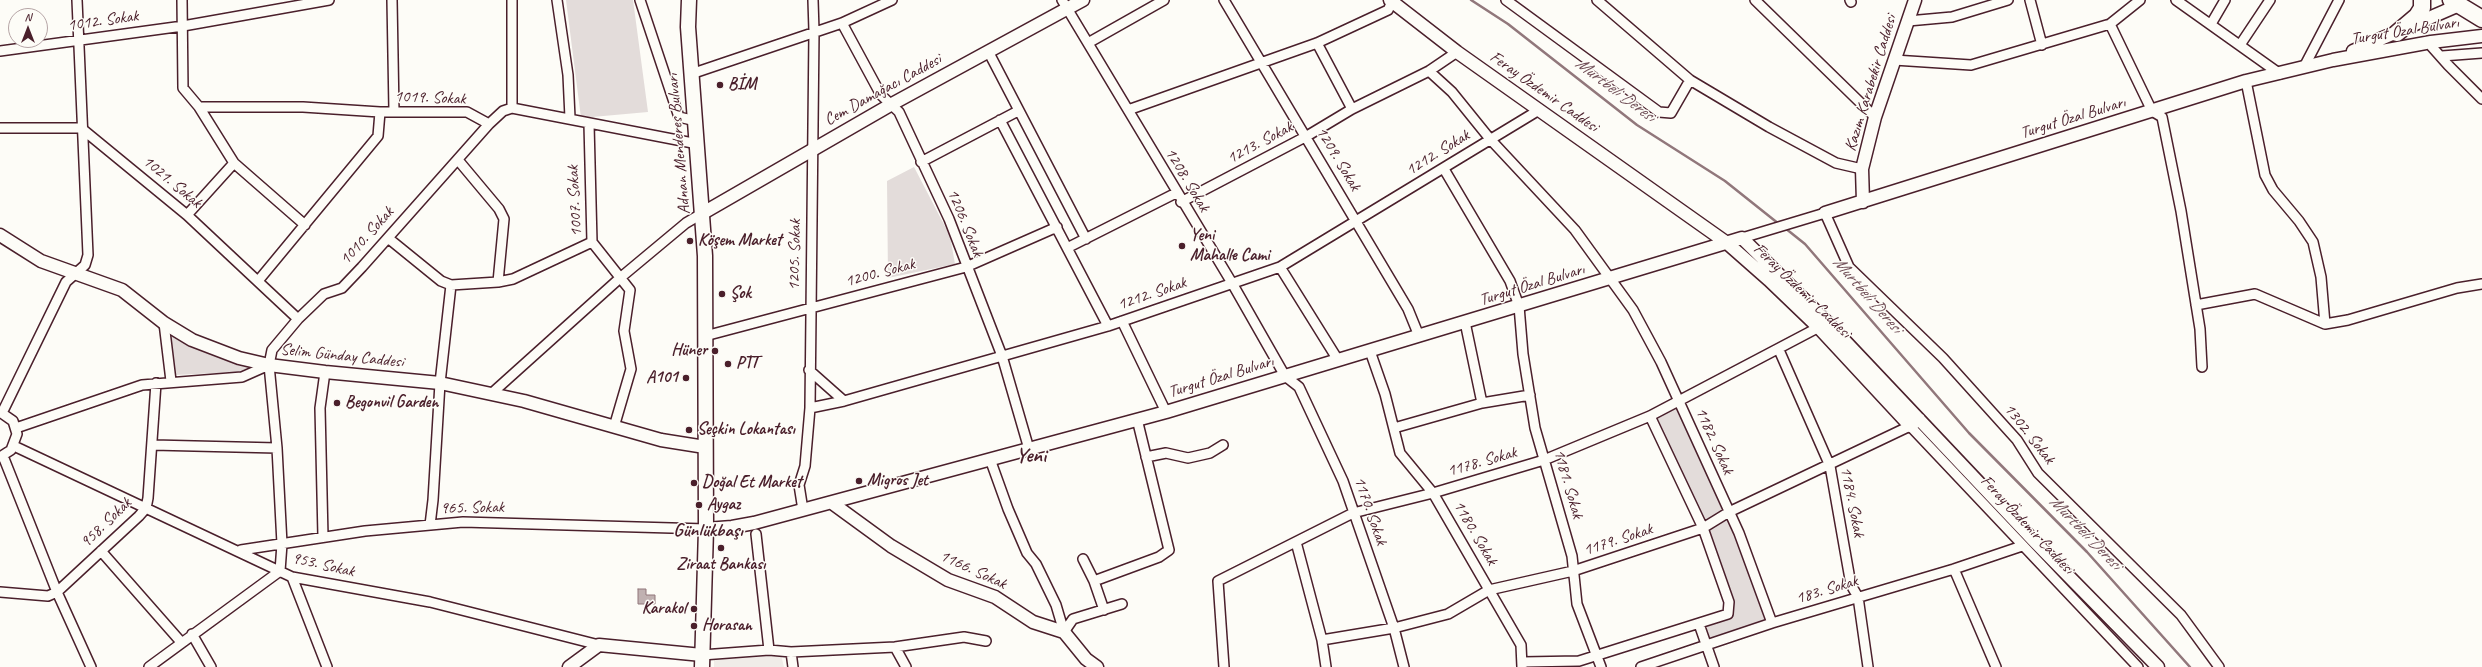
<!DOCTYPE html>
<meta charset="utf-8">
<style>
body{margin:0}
#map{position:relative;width:2482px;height:667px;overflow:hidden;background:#fdfcf7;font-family:Caveat,sans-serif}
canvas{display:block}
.north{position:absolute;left:8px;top:8px;width:40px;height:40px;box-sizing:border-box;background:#fdfcf7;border:1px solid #b5a4a5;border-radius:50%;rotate:0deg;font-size:11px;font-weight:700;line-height:16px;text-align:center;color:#4a1f2b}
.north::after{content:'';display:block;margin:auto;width:14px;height:18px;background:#4a1f2b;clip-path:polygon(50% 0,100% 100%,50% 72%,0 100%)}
</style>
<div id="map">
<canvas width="2482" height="667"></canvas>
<div class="north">N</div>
</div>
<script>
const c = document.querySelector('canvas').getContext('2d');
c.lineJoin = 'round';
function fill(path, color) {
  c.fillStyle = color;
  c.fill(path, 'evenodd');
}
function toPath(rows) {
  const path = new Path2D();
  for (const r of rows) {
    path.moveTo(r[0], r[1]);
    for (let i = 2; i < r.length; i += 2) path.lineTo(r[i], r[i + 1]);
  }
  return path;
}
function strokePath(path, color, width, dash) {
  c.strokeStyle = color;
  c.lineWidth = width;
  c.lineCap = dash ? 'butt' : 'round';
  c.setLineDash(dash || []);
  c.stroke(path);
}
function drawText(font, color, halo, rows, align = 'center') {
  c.font = font + ' Caveat,sans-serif';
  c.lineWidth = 3;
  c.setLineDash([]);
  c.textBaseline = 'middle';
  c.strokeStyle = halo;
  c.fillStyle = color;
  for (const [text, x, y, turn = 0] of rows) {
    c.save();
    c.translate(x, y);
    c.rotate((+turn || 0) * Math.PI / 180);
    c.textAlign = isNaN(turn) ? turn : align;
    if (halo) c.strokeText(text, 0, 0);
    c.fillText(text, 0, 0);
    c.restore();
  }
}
fill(toPath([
 [781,655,784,667,714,667,714,657]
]), '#f0ece8');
fill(toPath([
 [566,0,633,0,648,112,581,118],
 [914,167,950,236,955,264,888,278,887,181],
 [169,334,191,346,251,367,237,372,175,375],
 [1680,402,1772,623,1706,646,1699,624,1728,614,1703,528,1650,416]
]), '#e3dcda');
const water = toPath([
 [638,589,646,589,646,595,655,595,655,604,638,604,638,589]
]);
fill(water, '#c0b1b1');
strokePath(water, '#91777b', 1);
strokePath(toPath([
 [1471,0,1508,24,1637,125,1725,181,1779,224],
 [1785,228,1805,244,1969,433,2087,552,2190,667]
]), '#91777b', 2.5);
const street = toPath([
 [182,0,183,88,199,107,234,163,305,225],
 [392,0,394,111],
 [512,0,512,108],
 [557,0,568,75,570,118],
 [640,0,679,117,696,121],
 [1062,0,1232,283,1285,376,1299,387,1343,481,1394,628,1404,667],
 [1224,0,1408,309,1419,336],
 [1506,0,1659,112,1671,113,1690,80],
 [1597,0,1690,80,1769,127,1836,163,1862,169],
 [1755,0,1875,117],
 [1850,0,1851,2],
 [2030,0,2042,45],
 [2176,0,2280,74],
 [1908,21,1952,17,2008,0],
 [842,23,881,95,899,112,949,219,1002,356,1029,449],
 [2110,24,2152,111,2162,117,2181,211,2200,329,2202,367],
 [2211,24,2225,0],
 [2431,42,2432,47,2448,65,2482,99],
 [1088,43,1164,0],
 [1317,43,1352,109],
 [2240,45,2270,0],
 [0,51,183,26,329,0],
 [988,51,1086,239],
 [2442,56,2482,53],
 [1894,60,1971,65,2110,24,2140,0],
 [2304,67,2339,0],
 [1429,71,1452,92,1490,139,1575,230,1633,310,1661,362,1739,533,1772,623],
 [691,74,842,23,892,0],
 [2246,81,2265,175,2273,190,2299,221,2313,242,2321,277,2325,324],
 [199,107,303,107,380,112,467,112,489,124,503,111,512,108,698,144],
 [1128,110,1317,43,1388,10,1392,2],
 [1000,120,1108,326],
 [589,124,592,242,630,290,624,331,631,369,614,427],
 [0,128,81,128,187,215,298,319],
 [458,160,499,209,504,219,498,282],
 [921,162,1018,111],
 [1444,169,1510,281,1519,306,1523,354,1535,428,1572,556,1577,604,1601,667],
 [1181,202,1307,136,1352,109,1429,71,1457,52],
 [187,215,234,163],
 [388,238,441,281,451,285,498,282,513,279,592,242],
 [1742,238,1825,213,1849,267,1943,358,2017,440,2038,473,2181,615,2219,667],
 [1069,247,1176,193],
 [1280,267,1338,360],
 [258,281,378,136,380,112],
 [2196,305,2255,294,2325,324,2348,320,2457,288,2482,284],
 [1122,321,1166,412],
 [1465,322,1482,403],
 [164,323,171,381],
 [705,336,966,267,1057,227],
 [1779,350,1830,466,1851,585,1858,597,1868,667],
 [1370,351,1385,394,1400,453,1433,493,1521,645,1522,667],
 [809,370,844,401],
 [491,394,620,278,686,223,703,213],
 [810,408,844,401,1108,326,1280,267,1539,110],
 [0,412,13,421,17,434,11,450,0,457],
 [2,413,66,282,85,265,88,255,77,0],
 [16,428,142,385,242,377,269,365],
 [1394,428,1482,403,1530,395],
 [153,445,277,448],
 [14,446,292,577,430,602,599,645],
 [3,456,57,592,91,667],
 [1146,457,1166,453,1188,458,1210,453,1223,445],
 [990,459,1008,509,1027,553,1036,564,1056,605,1064,632],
 [803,510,799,485,805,466,810,408,814,31,813,0],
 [430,525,433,500,440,383,451,285],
 [756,534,769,650],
 [323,537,320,408,325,372],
 [1296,542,1322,640,1326,667],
 [241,550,365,531,463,522,706,529],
 [101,551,181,642],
 [1083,559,1094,581,1104,610],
 [1954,569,1996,667],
 [292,577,327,667],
 [1094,581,1159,557,1169,550,1137,419],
 [0,592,48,596,57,592,139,516,146,508,148,498,156,383],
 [1699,624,1714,667],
 [1064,632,1073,619,1122,604],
 [192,634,211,667],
 [1322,640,1394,628,1448,614,1489,590,1573,571,1703,528,1729,512,1910,426,2138,667],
 [895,647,906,667],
 [791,652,793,667],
 [702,655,769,650,791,652,895,647,964,637,986,641],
 [1523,662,1579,661,1728,614,1729,602,1703,528,1650,416],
 [149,667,280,571,282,544,277,448,269,365,272,350,298,319,324,294,342,288,362,267,489,124],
 [1224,667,1218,581,1353,513,1433,493,1544,460,1650,416,1823,325],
 [1641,667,1772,623,1954,569,2022,546]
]);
const secondary = toPath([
 [1390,0,1457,52,1727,243,1769,280,1819,328,1910,426,1919,419],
 [2353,51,2459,5],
 [1863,202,1862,169,1875,117,1915,0],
 [703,213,892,104,1083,0],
 [1825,213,2246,81,2333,60,2431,42,2482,36],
 [0,235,41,261,122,290,164,323,192,340,239,358,269,365,325,372,440,383,524,401,661,440,705,447],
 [832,503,891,546,948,580,995,597,1033,622,1064,632,1086,659,1097,667],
 [706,529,732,527,754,523,1166,412,1742,238,1827,322,2035,542,2158,667],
 [569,667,599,645,702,655]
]);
const primary = toPath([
 [689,0,688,27,705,256,706,529,702,667]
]);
const highway = toPath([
 [2451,0,2482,19],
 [2397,33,2417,16,2422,8,2422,0]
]);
strokePath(street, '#4a1f2b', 12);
strokePath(secondary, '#4a1f2b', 15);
strokePath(primary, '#4a1f2b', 17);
strokePath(highway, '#4a1f2b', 19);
strokePath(street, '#fdfcf7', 9);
strokePath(secondary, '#fdfcf7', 12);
strokePath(primary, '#fdfcf7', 14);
strokePath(highway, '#fdfcf7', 16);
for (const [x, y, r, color] of [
 [720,85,4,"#4a1f2b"],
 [690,241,4,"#4a1f2b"],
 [1182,246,4,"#4a1f2b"],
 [722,294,4,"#4a1f2b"],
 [715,351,4,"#4a1f2b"],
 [728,364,4,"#4a1f2b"],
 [686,378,4,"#4a1f2b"],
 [337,403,4,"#4a1f2b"],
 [689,430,4,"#4a1f2b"],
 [859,481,4,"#4a1f2b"],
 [694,483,4,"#4a1f2b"],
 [699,505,4,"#4a1f2b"],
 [721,548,4,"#4a1f2b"],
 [694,609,4,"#4a1f2b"],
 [694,626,4,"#4a1f2b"]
]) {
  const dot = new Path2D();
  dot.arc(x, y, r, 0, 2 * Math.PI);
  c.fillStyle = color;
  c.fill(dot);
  strokePath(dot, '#fdfcf7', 1.5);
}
drawText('17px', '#4a1f2b', '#fdfcf7', [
 ["1012. Sokak",103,21,-8],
 ["Turgut Özal Bulvarı",2405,31,-9],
 ["Kazım Karabekir Caddesi",1871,83,-73],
 ["Cem Damağacı Caddesi",883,90,-29],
 ["Feray Özdemir Caddesi",1544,92,35],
 ["1019. Sokak",430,98,2],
 ["Turgut Özal Bulvarı",2073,118,-17],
 ["1213. Sokak",1260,143,-28],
 ["Adnan Menderes Bulvarı",679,144,-95],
 ["1212. Sokak",1438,153,-32],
 ["1209. Sokak",1338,159,59],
 ["1208. Sokak",1187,180,59],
 ["1021. Sokak",172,182,40],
 ["1007. Sokak",575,201,-93],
 ["1206. Sokak",965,223,68],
 ["1010. Sokak",367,236,-48],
 ["1205. Sokak",795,255,-89],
 ["1200. Sokak",880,273,-15],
 ["Turgut Özal Bulvarı",1532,285,-17],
 ["Feray Özdemir Caddesi",1802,291,44],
 ["1212. Sokak",1152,294,-19],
 ["Selim Günday Caddesi",342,356,6],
 ["Turgut Özal Bulvarı",1221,377,-17],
 ["1302. Sokak",2029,434,52],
 ["1182. Sokak",1714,441,66],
 ["1178. Sokak",1482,462,-16],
 ["1181. Sokak",1568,484,74],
 ["1184. Sokak",1852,502,79],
 ["965. Sokak",472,508,-1],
 ["1170. Sokak",1370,511,71],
 ["958. Sokak",106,523,-44],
 ["Feray Özdemir Caddesi",2027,525,47],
 ["1180. Sokak",1475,533,60],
 ["1179. Sokak",1618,540,-18],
 ["953. Sokak",323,565,13],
 ["1166. Sokak",973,570,25],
 ["183. Sokak",1827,590,-17]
]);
drawText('bold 17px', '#4a1f2b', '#fdfcf7', [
 ["BİM",728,85],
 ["Yeni",1190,236],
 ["Mahalle Cami",1190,256],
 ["Köşem Market",698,241],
 ["Şok",730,294],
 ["Hüner",707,351,"right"],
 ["PTT",736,364],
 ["A101",678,378,"right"],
 ["Begonvil Garden",345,403],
 ["Seçkin Lokantası",697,430],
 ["Migros Jet",867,481],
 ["Doğal Et Market",702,483],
 ["Aygaz",707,505],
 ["Ziraat Bankası",721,565,"center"],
 ["Karakol",686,609,"right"],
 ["Horasan",702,626]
], 'left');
drawText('italic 18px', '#73525a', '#fdfcf7', [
 ["Murtbeli Deresi",1615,90,37],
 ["Murtbeli Deresi",1867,295,49],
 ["Murtbeli Deresi",2085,533,46]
]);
drawText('bold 19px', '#4a1f2b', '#fdfcf7', [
 ["Günlükbaşı",708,531]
]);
drawText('bold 21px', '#4a1f2b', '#fdfcf7', [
 ["Yeni",1031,456]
]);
</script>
